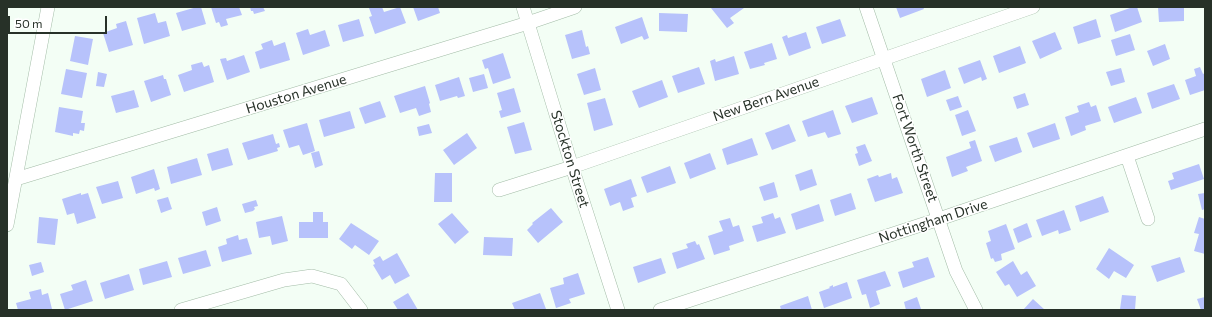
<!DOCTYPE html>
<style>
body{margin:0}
#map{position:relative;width:1212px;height:317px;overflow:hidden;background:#f3fef5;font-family:Commissioner,sans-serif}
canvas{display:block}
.frame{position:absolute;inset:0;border:8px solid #273128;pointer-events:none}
.scale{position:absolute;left:8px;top:16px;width:99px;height:18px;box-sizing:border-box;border:2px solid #273128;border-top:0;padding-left:5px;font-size:12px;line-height:14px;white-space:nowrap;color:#273128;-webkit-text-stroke:3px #fff;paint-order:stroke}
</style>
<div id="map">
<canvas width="1212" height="317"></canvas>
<div class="frame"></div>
<div class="scale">50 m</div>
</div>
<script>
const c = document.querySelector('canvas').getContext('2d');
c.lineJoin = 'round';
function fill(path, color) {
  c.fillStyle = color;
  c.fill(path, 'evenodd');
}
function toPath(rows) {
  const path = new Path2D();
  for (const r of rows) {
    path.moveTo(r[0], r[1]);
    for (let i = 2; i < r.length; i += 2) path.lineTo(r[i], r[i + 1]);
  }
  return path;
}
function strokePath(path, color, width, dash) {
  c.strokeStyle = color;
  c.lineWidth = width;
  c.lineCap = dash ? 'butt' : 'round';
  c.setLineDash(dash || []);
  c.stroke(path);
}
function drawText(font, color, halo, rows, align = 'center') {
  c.font = font + ' Commissioner,sans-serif';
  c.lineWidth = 3;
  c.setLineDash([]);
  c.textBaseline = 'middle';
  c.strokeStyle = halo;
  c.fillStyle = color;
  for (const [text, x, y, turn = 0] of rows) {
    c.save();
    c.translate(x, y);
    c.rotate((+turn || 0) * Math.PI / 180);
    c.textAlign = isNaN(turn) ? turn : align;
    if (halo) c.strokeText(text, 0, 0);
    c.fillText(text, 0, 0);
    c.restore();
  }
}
fill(toPath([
 [197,7,201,7,206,24,182,31,176,13],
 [211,7,239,7,242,15,226,19,228,25,221,27,219,22,216,23],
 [250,7,263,7,265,11,254,14,253,11,251,11],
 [372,7,382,7,384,12,400,7,406,23,375,34,369,17,372,16,369,8],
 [413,7,438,7,440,13,418,21],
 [712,7,744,7,744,8,730,18,734,23,727,28,711,8],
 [896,7,923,7,924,9,900,18],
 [1133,7,1137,7,1142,22,1115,32,1110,15],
 [1158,7,1184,7,1184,21,1159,22],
 [155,13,158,23,166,21,170,36,144,44,137,18],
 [659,13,688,14,687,32,659,31],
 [642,17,649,38,644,40,642,36,621,44,615,27],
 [359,19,364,36,343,42,338,25],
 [840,19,846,36,822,44,816,27],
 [1096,19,1101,37,1078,44,1073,27],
 [126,21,133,45,109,52,103,33,117,28,116,24],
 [308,29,310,35,325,30,330,46,303,55,296,33],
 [582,30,586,47,588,46,590,54,572,59,565,35],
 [806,32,811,48,789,56,782,37,787,35,788,38],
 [1055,32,1062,49,1040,59,1032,41],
 [1130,34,1135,50,1116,56,1111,40],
 [75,36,93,39,88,65,70,61],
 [272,40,274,46,285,42,290,60,260,69,255,52,263,49,261,44],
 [772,43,777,59,764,63,765,65,750,69,744,52],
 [1165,44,1170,59,1153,66,1147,51],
 [1020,46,1026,63,999,73,993,56],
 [503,53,511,78,493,84,488,68,485,69,482,60],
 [244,55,250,72,227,80,220,59,226,58,227,61],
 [734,56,739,74,715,81,710,61,715,59,716,62],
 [980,60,987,79,982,81,981,77,964,84,958,68],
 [202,62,204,67,209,65,214,82,184,92,178,75,192,70,191,65],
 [699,67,705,84,678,93,672,76],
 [1200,67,1203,74,1205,73,1205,90,1190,95,1185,80,1196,76,1194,69],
 [595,68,601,90,584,95,577,74],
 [1121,68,1125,82,1111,86,1106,72],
 [66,69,87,73,82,98,61,94],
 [945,70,951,88,927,97,921,79],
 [98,72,107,74,104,87,96,86],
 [484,74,488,88,473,92,469,78],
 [163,75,164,79,166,79,171,95,151,102,144,81],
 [459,77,465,96,458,98,457,96,440,101,435,85],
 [662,80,668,97,639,108,632,91],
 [1174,84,1180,99,1152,109,1147,93],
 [425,86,430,103,429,104,431,112,419,116,416,108,400,113,394,96],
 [514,88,521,112,501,118,499,111,502,110,497,93],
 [134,90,139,107,116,113,111,96],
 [1025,93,1029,105,1017,109,1013,97],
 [958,96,962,107,950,111,946,100],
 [872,97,878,114,852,123,845,106],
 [1136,97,1142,113,1114,123,1108,107],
 [605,98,613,125,594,131,587,103],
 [380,101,386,117,365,124,359,108],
 [1089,102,1091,107,1096,105,1101,121,1085,126,1086,130,1071,136,1065,117,1079,112,1077,106],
 [59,107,83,111,81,123,85,123,84,131,80,130,79,134,73,133,73,136,55,132],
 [833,110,841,134,828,138,825,132,808,137,802,121],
 [968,110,976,131,962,136,955,115],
 [350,111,355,128,324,137,319,120],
 [524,122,532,150,515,154,507,127],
 [307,123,315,151,303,155,299,145,289,148,283,130],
 [1055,123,1060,139,1033,148,1027,133],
 [429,124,432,133,419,136,417,127],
 [789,124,796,141,772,150,765,133],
 [467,133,477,148,454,165,443,150],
 [273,134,276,144,279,143,280,147,277,148,278,151,248,160,242,143],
 [1017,137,1022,152,995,162,989,146],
 [752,138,758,155,727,165,722,149],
 [975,140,982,161,966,167,968,171,952,177,946,157,971,148,969,142],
 [865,144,872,161,859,166,855,154,858,153,856,147],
 [228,148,233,165,212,171,207,154],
 [319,151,323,165,315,168,311,153],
 [710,153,716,169,690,179,684,163],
 [197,158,202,175,171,184,167,167],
 [1199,164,1204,179,1171,190,1168,181,1174,179,1172,173],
 [670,166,676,183,647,193,641,177],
 [154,169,160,189,155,191,154,188,136,194,131,177],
 [812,169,817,185,800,191,795,175],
 [435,173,452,173,452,202,434,202],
 [891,173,892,179,897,177,903,193,875,202,867,179,878,175,879,177],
 [631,179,637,196,631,198,634,207,623,211,620,202,610,206,604,189],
 [118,181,123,198,102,204,96,187],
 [774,182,778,197,764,201,759,187],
 [81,193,81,195,88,193,96,218,77,224,74,213,67,215,62,199],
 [851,193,856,209,835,216,830,200],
 [1205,193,1205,209,1202,210,1198,194],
 [1103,196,1109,212,1080,222,1075,206],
 [168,197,172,209,161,213,157,200],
 [256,200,258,206,254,207,255,209,253,211,245,213,242,204],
 [819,204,824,221,796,230,791,214],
 [217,207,221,221,206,226,202,212],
 [551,208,563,222,538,243,527,230,533,224,532,223],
 [1064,210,1071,230,1059,234,1058,230,1042,236,1036,220],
 [313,212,323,212,323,222,328,222,328,238,299,238,299,222,313,222],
 [452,213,469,232,455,244,438,224],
 [773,213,775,219,780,217,786,233,757,242,752,226,763,223,761,217],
 [282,216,288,241,272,245,270,236,259,238,256,222],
 [39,217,58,219,55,245,37,243],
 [1199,217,1205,219,1205,254,1194,251,1199,234,1194,233],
 [730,218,733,227,739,225,744,241,729,246,730,250,714,255,708,236,723,231,719,221],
 [351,223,379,241,369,255,355,245,352,249,339,239],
 [1027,223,1032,237,1018,243,1013,229],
 [1006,224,1015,249,1001,254,1002,260,995,262,993,258,991,259,986,243,991,241,988,231],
 [238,235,239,240,247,238,252,254,222,262,218,247,227,244,226,239],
 [484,237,513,238,512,256,483,255],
 [695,241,697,245,699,244,705,259,677,269,672,253,688,248,686,244],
 [1109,248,1134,265,1126,278,1114,271,1109,279,1096,269],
 [206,250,211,266,183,274,178,258],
 [397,253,410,276,395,284,390,275,382,280,373,265,375,264,373,260,380,256,383,261],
 [928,257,935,277,903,288,898,272,914,267,912,262],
 [1180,257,1185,272,1157,282,1151,266],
 [661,258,666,273,638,283,633,267],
 [167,261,172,277,143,285,139,269],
 [1013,261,1021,275,1027,271,1036,286,1017,297,1009,284,1005,286,996,272],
 [41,262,44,272,32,276,29,265],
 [885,271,891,286,876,291,880,304,870,308,866,294,862,295,857,280],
 [578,273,585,294,569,299,571,303,556,308,550,288,564,284,563,278],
 [129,274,134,290,105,299,100,283],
 [86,280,93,301,65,310,60,294,73,290,71,285],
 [847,282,852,298,824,308,819,292,830,288,829,287,833,285,833,287],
 [41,289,42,295,48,293,52,309,48,310,18,310,16,303,31,299,29,292],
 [408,293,418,310,398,310,393,302],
 [540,293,546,309,515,310,512,303],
 [1122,295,1136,296,1135,310,1120,309],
 [808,296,812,310,781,310,780,306],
 [917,297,921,309,906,310,904,302],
 [1205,297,1205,310,1201,310,1197,299],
 [1033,299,1045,310,1023,310]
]), '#b7c2fb');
const street = toPath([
 [523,7,572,167,618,310],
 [866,7,956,271,976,310],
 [1127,156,1148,219],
 [16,179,528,23,575,7],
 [499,190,572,167,1033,7],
 [7,225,48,7],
 [181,310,284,280,312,276,341,284,361,310],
 [660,310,939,219,1205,129]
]);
strokePath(street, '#a3bca7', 14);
strokePath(street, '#fff', 13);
drawText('14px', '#273128', '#fff', [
 ["Houston Avenue",296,94,-17],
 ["New Bern Avenue",766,99,-19],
 ["Fort Worth Street",915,148,71],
 ["Stockton Street",570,159,73],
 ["Nottingham Drive",933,221,-18]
]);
</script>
